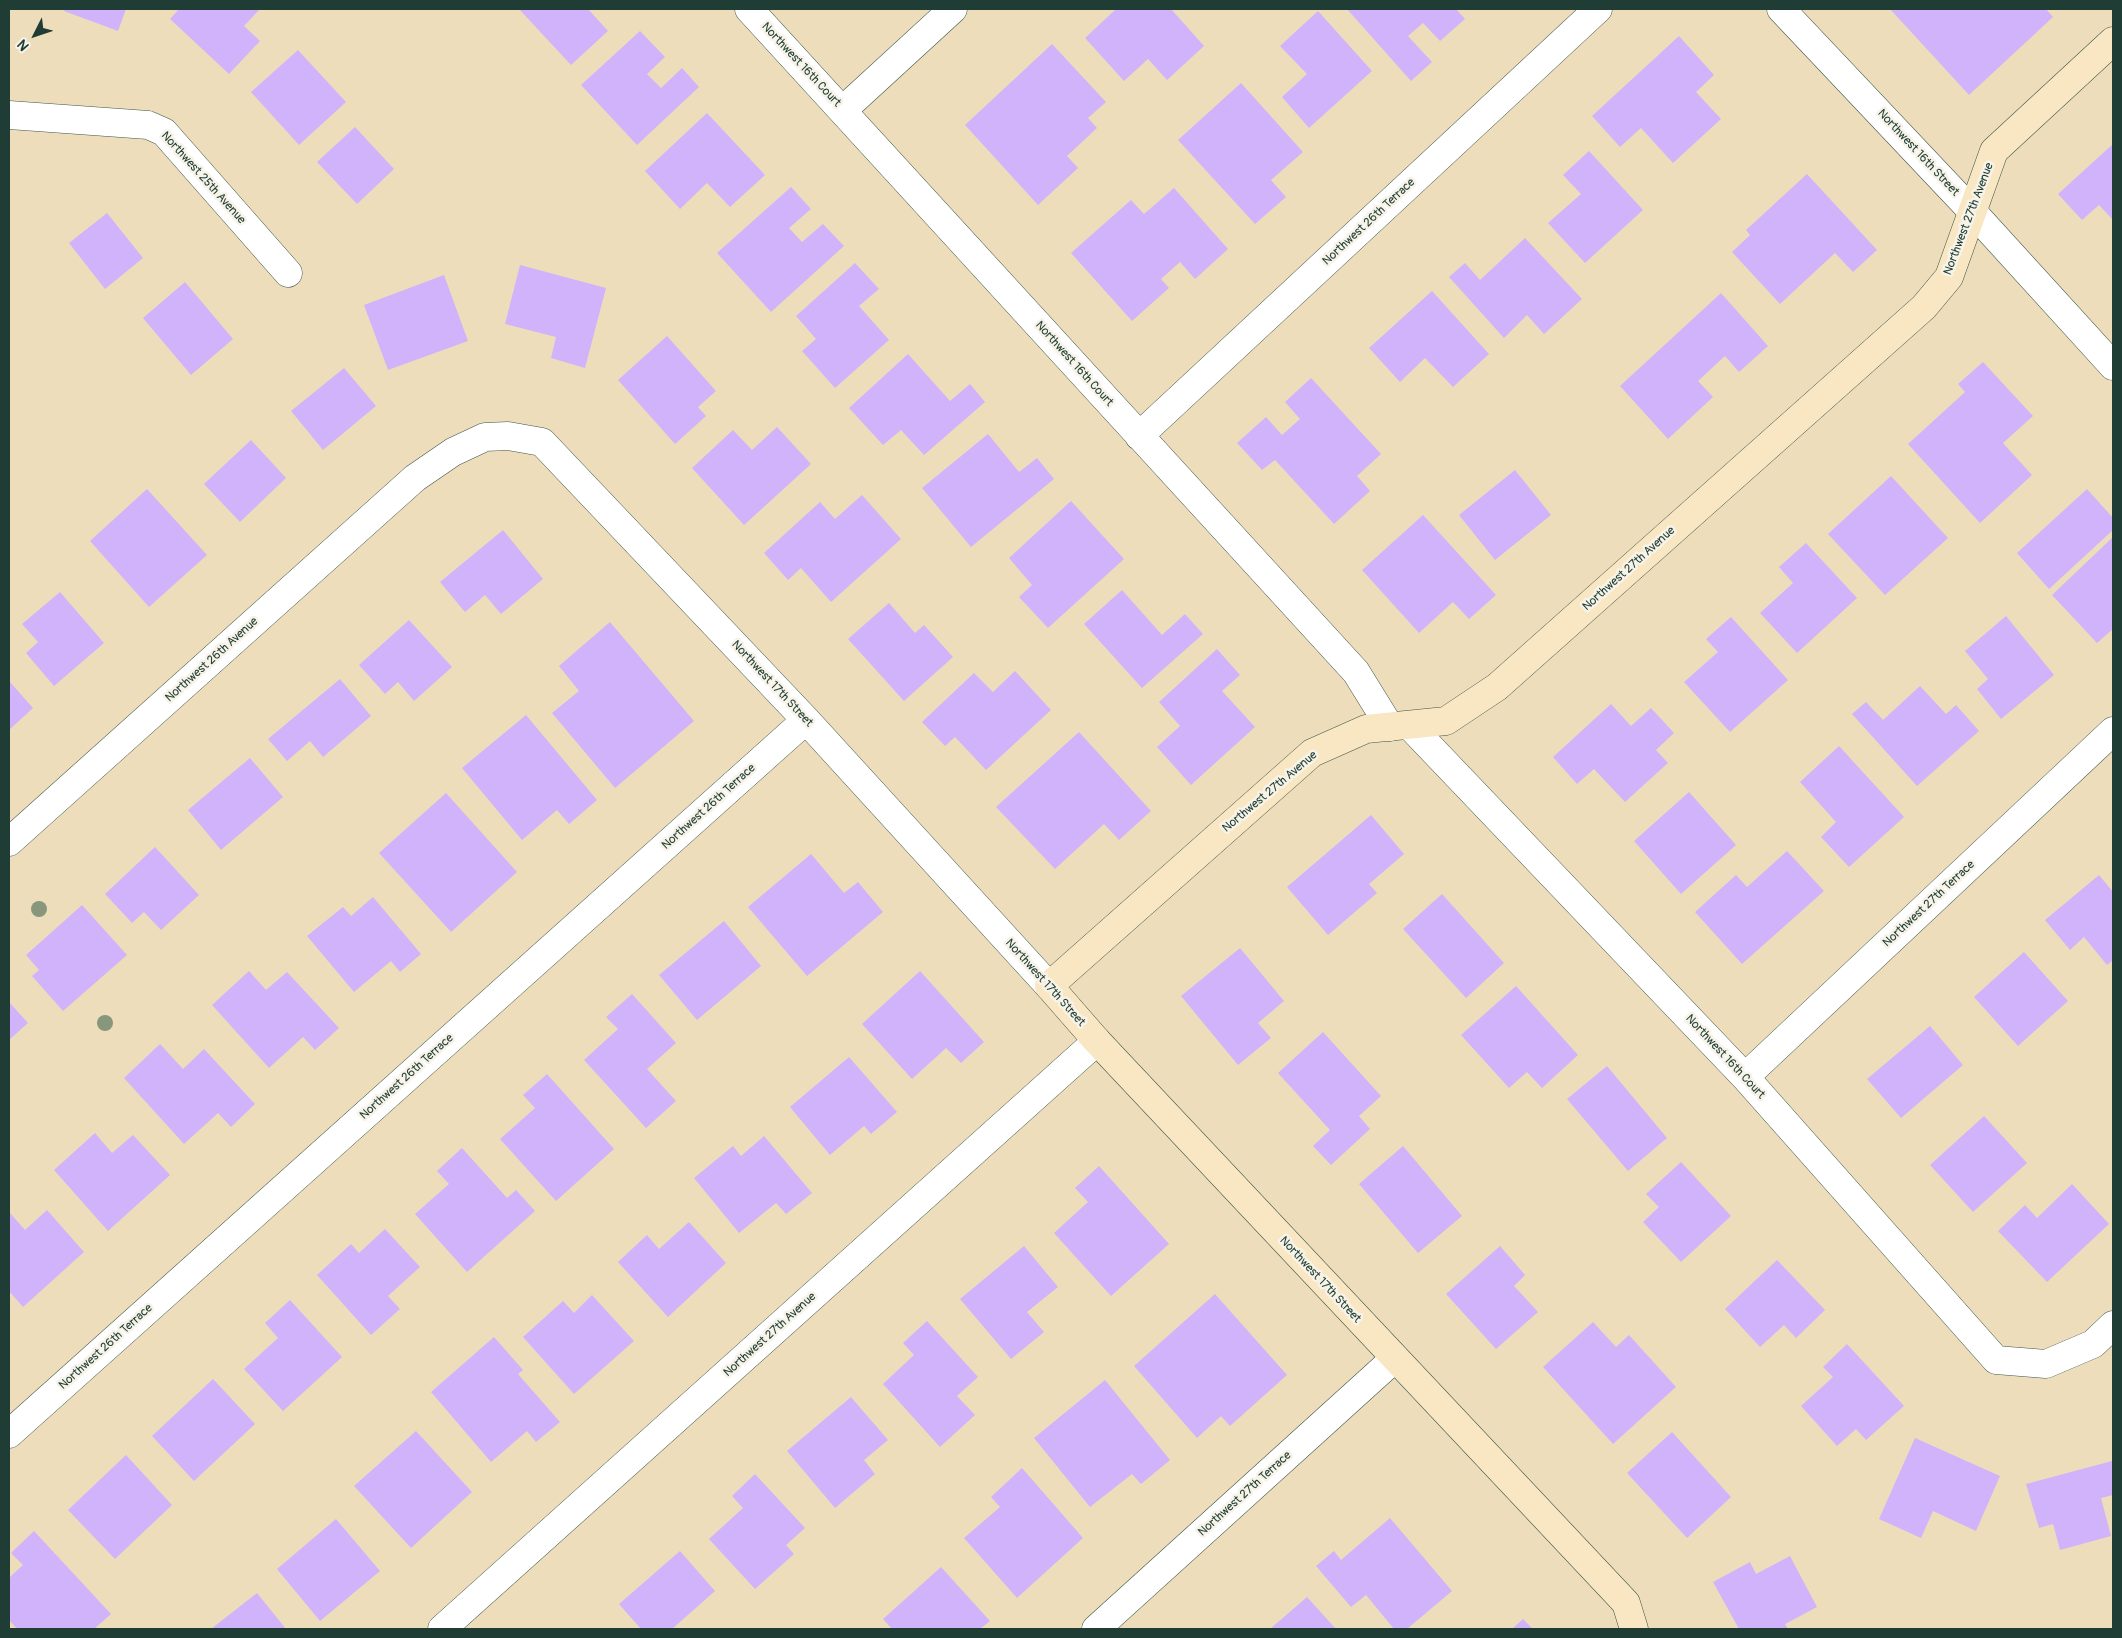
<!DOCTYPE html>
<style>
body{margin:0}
#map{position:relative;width:2122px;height:1638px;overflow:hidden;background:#edb;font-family:Pangolin,sans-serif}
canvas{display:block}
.frame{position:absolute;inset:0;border:10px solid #1f3d34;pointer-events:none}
.north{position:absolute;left:10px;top:10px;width:50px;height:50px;-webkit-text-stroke:4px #f7f3e8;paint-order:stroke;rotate:229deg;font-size:14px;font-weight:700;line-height:20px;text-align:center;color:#1f3d34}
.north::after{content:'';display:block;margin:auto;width:18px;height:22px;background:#1f3d34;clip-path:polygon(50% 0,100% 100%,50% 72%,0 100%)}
</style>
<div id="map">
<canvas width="2122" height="1638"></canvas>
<div class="frame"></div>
<div class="north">N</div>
</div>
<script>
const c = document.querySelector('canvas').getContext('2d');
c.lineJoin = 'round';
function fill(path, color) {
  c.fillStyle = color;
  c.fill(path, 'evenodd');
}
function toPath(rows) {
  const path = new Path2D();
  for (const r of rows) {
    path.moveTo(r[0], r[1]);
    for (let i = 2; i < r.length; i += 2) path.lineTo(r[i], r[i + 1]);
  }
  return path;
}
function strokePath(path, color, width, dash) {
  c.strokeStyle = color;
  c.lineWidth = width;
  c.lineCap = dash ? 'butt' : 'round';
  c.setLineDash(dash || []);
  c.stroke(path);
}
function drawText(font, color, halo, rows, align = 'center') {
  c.font = font + ' Pangolin,sans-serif';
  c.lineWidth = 5;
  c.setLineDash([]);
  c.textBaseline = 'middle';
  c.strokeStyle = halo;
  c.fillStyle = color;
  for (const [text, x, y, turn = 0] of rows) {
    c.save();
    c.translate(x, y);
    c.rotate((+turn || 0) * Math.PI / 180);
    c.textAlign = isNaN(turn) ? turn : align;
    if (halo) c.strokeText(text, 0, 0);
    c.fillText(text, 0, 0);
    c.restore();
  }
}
fill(toPath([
 [65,9,126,9,118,31,64,11],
 [179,9,260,9,244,26,260,41,229,74,170,19],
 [519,9,588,9,608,31,571,65],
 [1116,9,1171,9,1204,46,1167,80,1148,59,1124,81,1085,38],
 [1347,9,1456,9,1465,19,1440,41,1423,23,1408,36,1432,62,1411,81],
 [1890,9,2046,9,2053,17,1969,95],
 [1318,11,1372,71,1309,128,1282,97,1307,74,1280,46],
 [640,31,665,57,647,74,661,88,682,68,699,87,637,145,581,85],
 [1679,36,1714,75,1696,92,1721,119,1673,163,1641,128,1620,147,1592,116],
 [1052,44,1106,102,1088,118,1097,128,1067,156,1078,168,1038,205,965,125],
 [298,50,346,102,299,145,251,92],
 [1241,83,1303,152,1271,180,1286,197,1255,224,1178,140],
 [707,113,765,175,730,207,707,183,680,209,645,171],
 [355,127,394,169,357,204,317,162],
 [2113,144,2113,220,2099,205,2082,220,2058,194],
 [1589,151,1643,210,1585,263,1548,223,1581,194,1563,175],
 [1807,174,1877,250,1853,272,1835,253,1780,304,1732,252,1750,235,1746,230],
 [791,187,811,209,789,228,802,242,823,224,844,246,771,312,717,253],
 [1174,188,1228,249,1195,279,1180,262,1161,279,1169,288,1132,321,1071,253,1131,200,1144,214],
 [107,213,143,258,105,289,69,243],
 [1525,238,1582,299,1544,334,1527,315,1504,338,1449,277,1465,263,1480,280],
 [855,263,879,289,859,306,889,340,835,388,802,351,816,339,796,316],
 [520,265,606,288,585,368,551,358,556,337,505,324],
 [444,275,468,341,388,370,364,305],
 [185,282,233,339,191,375,143,318],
 [1432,291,1489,354,1453,387,1425,358,1400,382,1369,348],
 [1721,293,1768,346,1739,372,1725,356,1698,381,1713,397,1668,439,1620,386],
 [667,336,716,391,698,407,706,416,675,444,618,380],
 [908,354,950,401,970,384,985,402,924,455,901,430,883,445,849,408],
 [1983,362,2033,416,2003,443,2032,475,1980,523,1908,444,1965,392,1958,384],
 [344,368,376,406,323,450,291,411],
 [1311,378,1381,454,1357,476,1370,491,1334,524,1275,460,1262,470,1237,443,1266,417,1282,435,1300,419,1285,402],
 [777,427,811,464,744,525,692,468,733,430,752,450],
 [988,434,1019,472,1037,458,1054,479,971,547,922,488],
 [251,440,286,478,240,522,204,484],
 [1515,470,1551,515,1495,560,1459,515],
 [1891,476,1948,538,1885,595,1828,534],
 [147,489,207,555,149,607,90,541],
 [2087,489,2113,518,2113,530,2049,589,2017,553],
 [862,495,901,539,831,602,801,568,788,580,764,553,820,502,835,519],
 [1071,501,1124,559,1048,628,1019,597,1032,585,1009,558],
 [1423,515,1496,595,1469,619,1453,602,1419,633,1362,570],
 [503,530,543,579,501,614,485,595,465,612,440,582],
 [2113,537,2113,629,2097,643,2052,595],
 [1806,543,1857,598,1797,653,1760,613,1793,583,1779,567],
 [1122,590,1162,635,1185,614,1203,634,1142,688,1084,624],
 [60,592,104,643,54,686,26,653,38,642,22,624],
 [889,603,915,633,924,625,953,657,904,701,848,639],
 [2006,616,2054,675,2001,719,1977,689,1988,679,1965,651],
 [1731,617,1788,680,1730,732,1684,682,1718,652,1706,639],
 [409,620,452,667,414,701,398,682,385,694,359,665],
 [610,622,694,721,615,788,552,713,579,691,559,666],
 [1217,649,1240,675,1222,691,1255,727,1191,785,1157,747,1180,726,1159,702],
 [1015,671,1051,710,986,770,955,737,945,746,922,722,974,673,993,692],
 [340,679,371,716,323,757,310,741,287,761,268,739],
 [9,681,33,708,9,730],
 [1920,686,1946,714,1956,705,1979,731,1917,786,1852,714,1866,702,1883,720],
 [1611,704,1631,726,1651,708,1674,733,1656,750,1668,763,1625,802,1594,769,1577,784,1553,757],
 [526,715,597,800,569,824,557,810,522,840,462,768],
 [1079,732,1151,811,1119,840,1104,824,1055,869,996,807],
 [1839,746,1904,817,1849,867,1821,837,1836,822,1800,782],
 [250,758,283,797,221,850,188,810],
 [1689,792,1736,845,1681,894,1634,841],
 [446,793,517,872,451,932,379,853],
 [1371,815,1404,854,1369,884,1377,893,1328,935,1287,887],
 [155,847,199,895,161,930,144,912,132,923,105,894],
 [1787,851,1824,891,1742,964,1695,912,1736,875,1747,887],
 [811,854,844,893,858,882,883,912,807,976,748,907],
 [2099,875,2113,892,2113,960,2107,965,2084,937,2070,950,2045,920],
 [1442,894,1504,963,1466,998,1403,929],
 [373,897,421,954,400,972,391,961,354,992,307,936,343,907,351,916],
 [82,905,127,955,63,1011,32,976,39,970,26,955],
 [724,921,761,966,697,1020,659,975],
 [1240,948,1284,1001,1258,1023,1271,1038,1238,1065,1181,996],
 [2024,952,2068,1001,2018,1046,1974,997],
 [249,971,266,990,287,972,339,1028,315,1050,303,1037,269,1068,212,1005],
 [920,971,984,1042,961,1063,946,1048,912,1079,862,1024],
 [1516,986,1578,1055,1542,1088,1527,1072,1509,1088,1461,1035],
 [632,994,676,1043,647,1069,676,1101,646,1128,584,1060,618,1029,606,1017],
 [9,1002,28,1023,9,1040],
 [1930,1026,1963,1065,1901,1118,1867,1079],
 [1323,1032,1381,1096,1359,1116,1370,1129,1331,1165,1313,1146,1330,1130,1278,1073],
 [160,1044,183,1069,204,1049,255,1104,231,1127,218,1113,184,1144,124,1078],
 [849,1057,897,1112,871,1134,864,1126,830,1155,790,1107],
 [1607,1066,1667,1138,1628,1171,1567,1099],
 [547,1074,614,1149,556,1201,500,1139,535,1108,523,1095],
 [1984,1116,2027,1163,1973,1212,1930,1165],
 [95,1133,112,1153,133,1135,170,1175,108,1231,54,1170],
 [764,1136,812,1193,786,1214,776,1203,739,1233,694,1178,733,1146,741,1156],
 [1403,1146,1462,1216,1418,1253,1359,1184],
 [462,1148,507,1198,516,1190,535,1211,467,1272,415,1214,449,1184,437,1171],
 [1681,1162,1731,1216,1681,1262,1643,1222,1659,1207,1646,1194],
 [1099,1166,1169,1244,1111,1296,1054,1233,1088,1202,1075,1188],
 [2072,1184,2109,1224,2047,1282,1998,1231,2025,1205,2037,1218],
 [47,1210,84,1252,23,1307,9,1291,9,1212,25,1230],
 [689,1222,726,1263,668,1317,618,1262,647,1235,659,1249],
 [385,1229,420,1267,388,1296,400,1309,371,1335,317,1275,351,1244,359,1253],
 [1024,1246,1058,1287,1027,1312,1044,1332,1011,1359,960,1299],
 [1500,1246,1525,1275,1514,1286,1538,1312,1496,1349,1446,1294],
 [1777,1260,1825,1310,1796,1338,1784,1325,1760,1347,1725,1309],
 [1215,1294,1287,1375,1230,1426,1221,1416,1197,1438,1134,1366],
 [592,1295,634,1341,574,1394,523,1337,563,1301,574,1313],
 [290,1300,342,1357,283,1411,244,1369,278,1338,265,1323],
 [927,1321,978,1377,957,1396,975,1415,940,1447,883,1384,914,1355,903,1343],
 [1593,1322,1616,1347,1629,1335,1676,1387,1613,1444,1543,1367],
 [494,1337,523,1370,518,1374,560,1422,536,1442,527,1431,491,1462,431,1392],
 [1847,1344,1904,1406,1866,1440,1856,1429,1837,1446,1801,1406,1833,1377,1823,1367],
 [213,1379,255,1424,194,1481,152,1436],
 [1105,1380,1170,1460,1141,1484,1132,1474,1090,1507,1034,1438],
 [851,1397,888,1440,864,1460,875,1474,835,1508,787,1451],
 [416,1431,472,1492,411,1548,354,1486],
 [1672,1432,1731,1497,1687,1538,1627,1473],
 [1915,1438,2000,1476,1976,1531,1933,1511,1921,1538,1879,1519],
 [126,1455,172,1505,115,1559,68,1510],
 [2112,1461,2113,1495,2101,1498,2111,1536,2060,1550,2053,1524,2039,1528,2026,1484],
 [1022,1468,1083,1538,1017,1598,964,1538,1000,1507,991,1497],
 [755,1474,805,1528,786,1545,794,1554,755,1589,709,1539,743,1508,732,1496],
 [1390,1518,1452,1591,1407,1629,1394,1629,1366,1595,1351,1607,1316,1566,1334,1551,1341,1560],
 [336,1519,380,1571,320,1621,277,1569],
 [34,1531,111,1614,94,1629,17,1629,9,1620,9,1578,23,1565,11,1553],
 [680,1551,715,1591,672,1629,641,1629,619,1604],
 [1790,1556,1817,1607,1785,1624,1788,1629,1739,1629,1713,1582,1750,1562,1756,1574],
 [941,1567,990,1621,980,1629,892,1629,883,1619],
 [257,1593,286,1629,211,1629],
 [1307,1597,1336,1629,1270,1629],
 [1523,1619,1533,1629,1512,1629]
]), '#d0b3fb');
const street = toPath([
 [749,9,1356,672,1390,727],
 [1781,9,1971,210,2113,366],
 [843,110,953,9],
 [9,115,148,125,164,132,288,273],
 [1139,436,1598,9],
 [1410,726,1745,1077,1996,1360,2046,1364,2093,1344,2113,1325],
 [9,842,415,478,453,452,485,437,508,436,542,442,806,720,1049,986],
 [1745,1077,2113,731],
 [9,1434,806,720],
 [442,1629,1097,1041],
 [1096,1629,1394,1359]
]);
const secondary = toPath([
 [1634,1629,1626,1603,1097,1041,1049,986,1312,753,1366,729,1446,721,1497,687,1924,307,1949,277,1994,151,2113,41]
]);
strokePath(street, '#3e5548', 29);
strokePath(secondary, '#3e5548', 29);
strokePath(street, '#fff', 28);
strokePath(secondary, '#f9e7c3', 28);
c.fillStyle = '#88977c';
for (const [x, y] of [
 [39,909],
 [105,1023]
]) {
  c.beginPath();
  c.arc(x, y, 8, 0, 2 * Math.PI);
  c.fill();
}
drawText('12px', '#1f3d34', '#f7f3e8', [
 ["Northwest 16th Court",801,65,47],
 ["Northwest 16th Street",1918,153,47],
 ["Northwest 25th Avenue",203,178,48],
 ["Northwest 27th Avenue",1969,219,-69],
 ["Northwest 26th Terrace",1369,222,-43],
 ["Northwest 16th Court",1074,364,48],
 ["Northwest 27th Avenue",1629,569,-42],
 ["Northwest 26th Avenue",212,660,-42],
 ["Northwest 17th Street",772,684,47],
 ["Northwest 27th Avenue",1270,792,-40],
 ["Northwest 26th Terrace",709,807,-42],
 ["Northwest 27th Terrace",1929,904,-43],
 ["Northwest 17th Street",1045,983,48],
 ["Northwest 16th Court",1725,1057,47],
 ["Northwest 26th Terrace",407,1077,-42],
 ["Northwest 17th Street",1320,1280,47],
 ["Northwest 27th Avenue",770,1335,-42],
 ["Northwest 26th Terrace",106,1347,-42],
 ["Northwest 27th Terrace",1245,1494,-42]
]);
</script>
